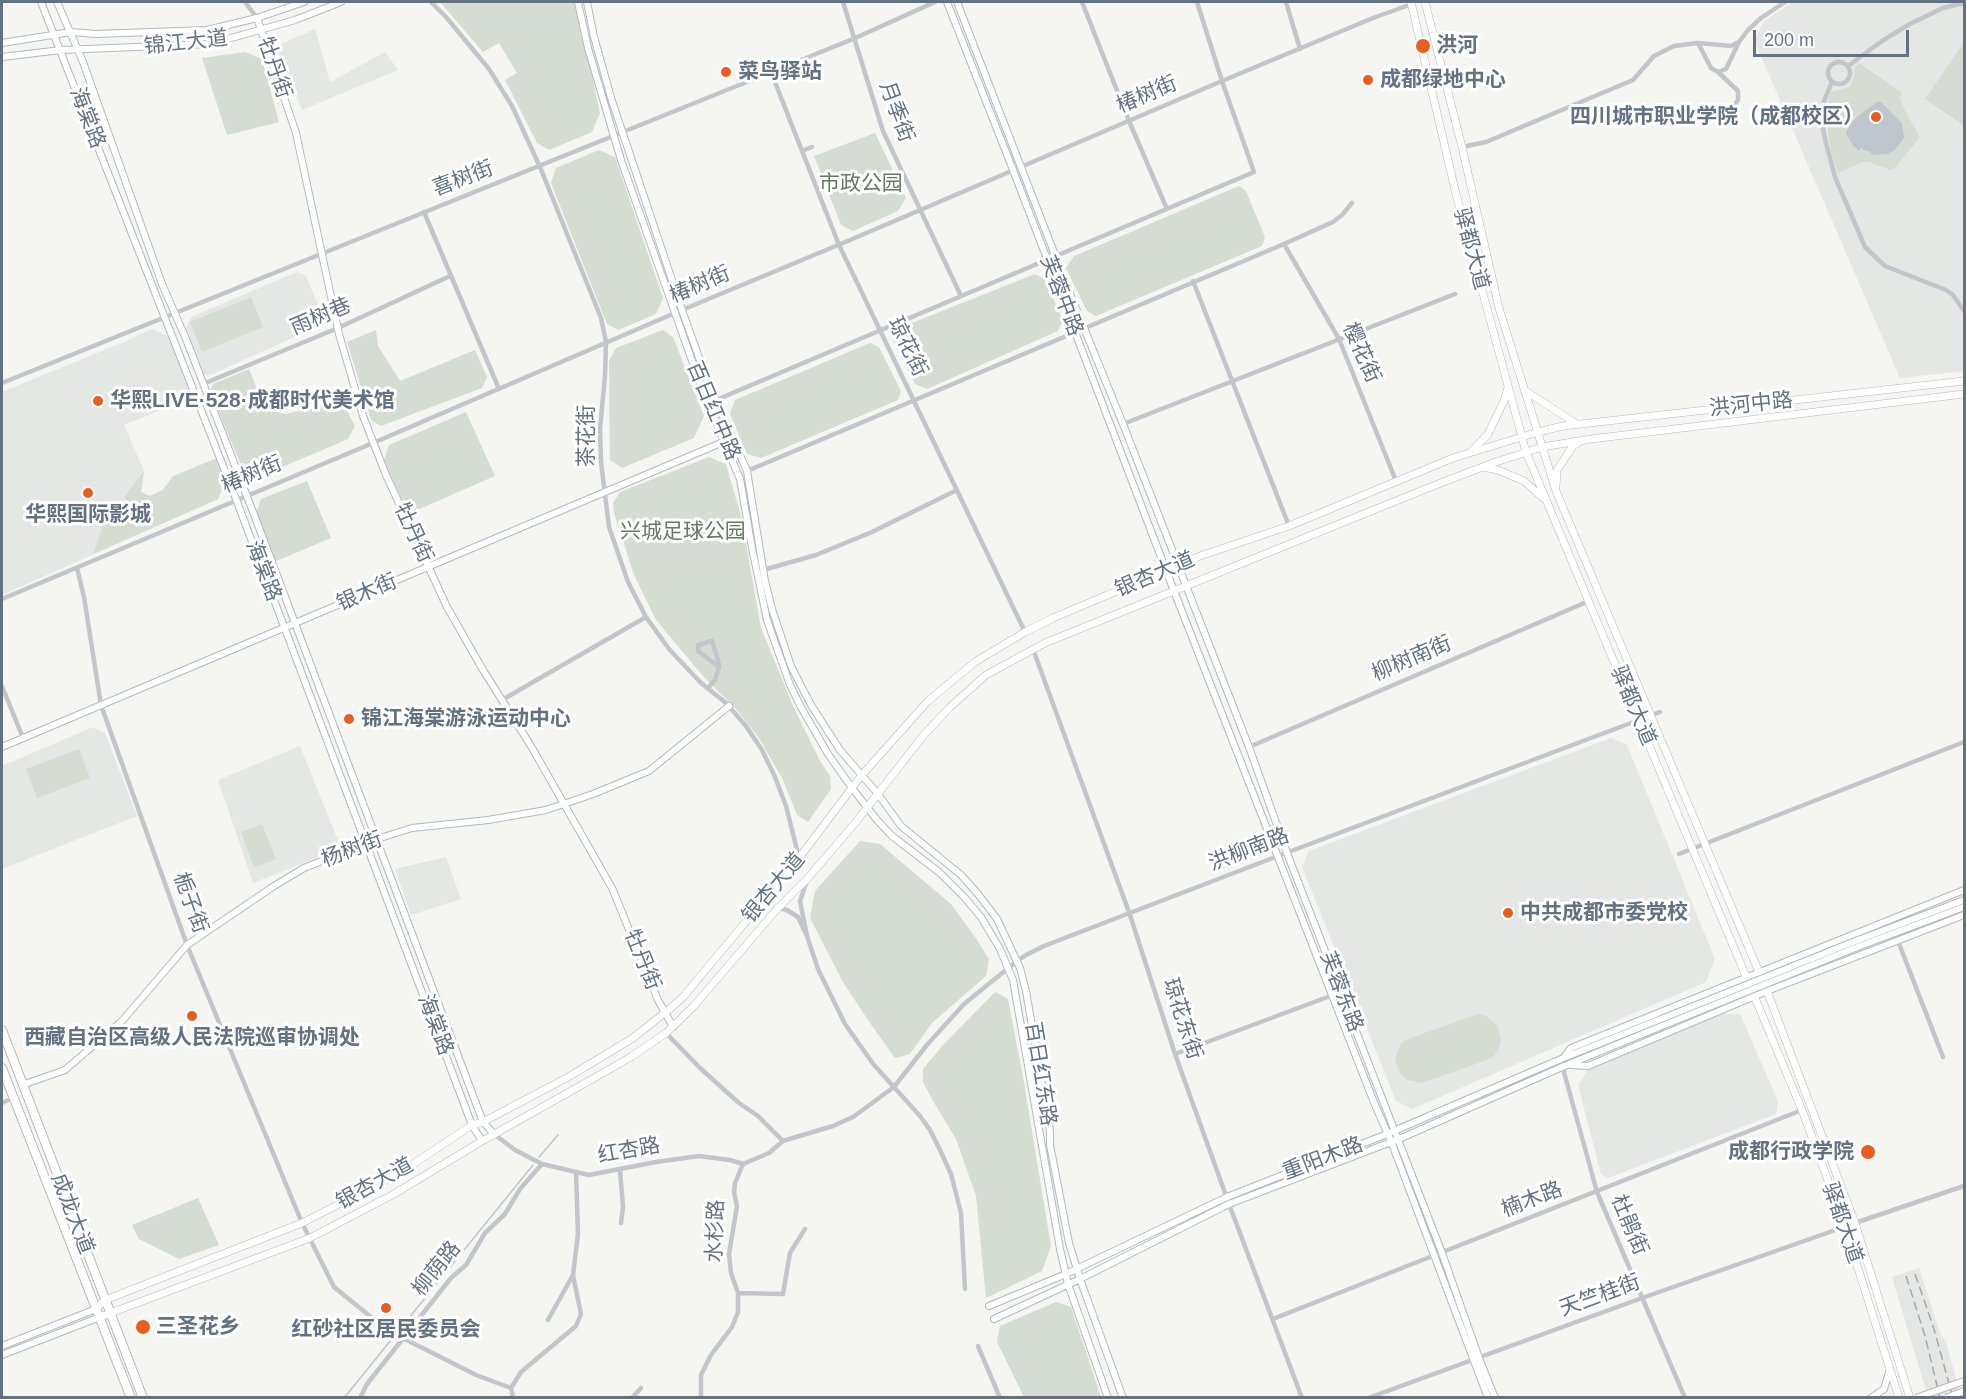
<!DOCTYPE html>
<meta charset="utf-8">
<style>
body{margin:0}
#map{position:relative;width:1966px;height:1399px;overflow:hidden;background:#f5f5f1;font-family:Helvetica,sans-serif}
canvas{display:block}
.frame{position:absolute;inset:0;border:3px solid #637283;pointer-events:none}
.scale{position:absolute;left:1753px;top:30px;width:156px;height:27px;box-sizing:border-box;border:3px solid #637283;border-top:0;padding-left:8px;font-size:18px;line-height:21px;white-space:nowrap;color:#637283;-webkit-text-stroke:4px #fff;paint-order:stroke}
</style>
<div id="map">
<canvas width="1966" height="1399"></canvas>
<div class="frame"></div>
<div class="scale">200 m</div>
</div>
<script>
const c = document.querySelector('canvas').getContext('2d');
c.lineJoin = 'round';
function fill(path, color) {
  c.fillStyle = color;
  c.fill(path, 'evenodd');
}
function toPath(rows) {
  const path = new Path2D();
  for (const r of rows) {
    if (r.length === 3) {
      path.moveTo(r[0] + r[2], r[1]);
      path.arc(r[0], r[1], r[2], 0, 2 * Math.PI);
      continue;
    }
    path.moveTo(r[0], r[1]);
    for (let i = 2; i < r.length; i += 2) path.lineTo(r[i], r[i + 1]);
  }
  return path;
}
function strokePath(path, color, width, dash) {
  c.strokeStyle = color;
  c.lineWidth = width;
  c.lineCap = dash ? 'butt' : 'round';
  c.setLineDash(dash || []);
  c.stroke(path);
}
function drawText(font, color, halo, rows, align = 'center') {
  c.font = font + ' Helvetica,"Noto Sans SC",sans-serif';
  c.lineWidth = 6;
  c.setLineDash([]);
  c.textBaseline = 'middle';
  c.strokeStyle = halo;
  c.fillStyle = color;
  for (const [text, x, y, turn = 0] of rows) {
    c.save();
    c.translate(x, y);
    c.rotate((+turn || 0) * Math.PI / 180);
    c.textAlign = isNaN(turn) ? turn : align;
    if (halo) c.strokeText(text, 0, 0);
    c.fillText(text, 0, 0);
    c.restore();
  }
}
fill(toPath([
 [1792,2,1964,2,1964,371,1900,378,1754,40,1764,21],
 [315,29,330,82,385,52,398,70,302,110,276,46],
 [297,272,306,276,322,314,319,326,208,376,203,373,186,328,191,317],
 [152,329,169,337,193,397,124,425,144,471,141,492,150,496,163,490,173,476,218,499,2,595,2,392,126,341],
 [93,727,105,733,137,816,2,869,2,766],
 [1611,738,1627,745,1715,959,1706,982,1412,1109,1396,1101,1302,867,1309,851],
 [300,746,341,848,253,883,218,780],
 [446,857,461,899,411,915,395,869],
 [1719,1014,1740,1014,1778,1101,1776,1114,1608,1178,1601,1174,1578,1085,1589,1068],
 [1919,1268,1940,1333,1946,1342,1961,1397,1928,1397,1892,1277]
]), '#e5e7e5');
fill(toPath([
 [440,2,576,2,600,113,592,132,549,150,537,143,505,80,517,73,499,43,483,52],
 [1964,42,1964,126,1925,99],
 [245,52,262,59,279,122,227,135,202,58],
 [1859,63,1902,93,1900,98,1904,109,1920,137,1894,169,1890,170,1869,162,1863,162,1838,173,1832,155,1828,135,1828,99,1831,92,1850,87,1855,74,1854,69],
 [875,133,906,198,898,211,853,231,841,225,814,156],
 [599,150,615,157,663,298,656,314,618,330,607,324,551,183,556,168],
 [1239,186,1246,191,1265,237,1262,246,1096,316,1087,311,1066,268,1074,256],
 [1035,274,1044,279,1063,320,1058,331,927,389,915,384,893,340,894,330],
 [251,297,263,327,202,352,190,322],
 [376,330,378,346,400,381,475,350,487,377,482,388,381,426,371,420,347,342],
 [663,330,673,337,704,416,694,438,622,468,610,460,609,361,616,348],
 [870,343,879,347,901,391,898,400,761,458,747,454,730,414,735,400],
 [249,369,265,409,285,414,342,401,355,426,348,439,259,477,243,470,210,391,213,384],
 [466,412,495,476,408,514,384,460,389,445],
 [709,457,726,464,741,516,761,628,794,708,819,759,830,776,831,789,808,822,797,815,783,780,759,738,736,709,703,676,656,620,634,575,614,513,613,503,620,492],
 [217,458,226,480,218,499,93,554,101,532,104,516,113,506,127,504,125,496,144,471,141,492,150,496,163,490,173,476],
 [307,481,331,538,274,562,256,513,261,499],
 [79,749,90,778,37,798,26,769],
 [262,824,276,859,254,868,241,832],
 [860,841,880,844,951,904,975,937,989,959,986,976,932,1023,910,1054,895,1058,870,1023,843,982,810,918,815,891],
 [995,992,1008,999,1023,1077,1051,1246,1042,1271,986,1298,976,1196,956,1139,933,1101,923,1082,923,1069,944,1044],
 [1478,1014,1486,1016,1498,1026,1501,1041,1499,1049,1494,1056,1487,1060,1422,1083,1407,1080,1401,1075,1395,1060,1400,1045,1405,1040],
 [198,1198,219,1245,179,1259,139,1239,132,1225],
 [1056,1302,1071,1307,1101,1397,1024,1397,997,1342,1000,1326]
]), '#d5dcd2');
fill(toPath([
 [1877,102,1881,102,1902,123,1904,138,1895,150,1887,154,1873,155,1869,151,1863,150,1861,147,1859,151,1853,146,1846,133,1850,124,1858,116]
]), '#bdc7cd');
strokePath(toPath([
 [539,1157,558,1135],
 [344,1398,533,1165]
]), '#bdc7cd', 1.5);
const secondary = toPath([
 [41,2,236,499,472,1125,482,1141],
 [57,2,83,62,162,284,186,339,255,517,483,1122,494,1134],
 [578,2,588,48,621,160,702,389,740,479,752,548,767,620,790,685,802,709,828,754,852,788,877,820,892,836,939,872,965,898,981,917,1000,949,1013,980,1060,1249,1068,1284,1108,1398],
 [587,2,594,37,612,101,682,310,707,380,747,471,765,581,772,609,791,666,811,705,840,750,878,794,901,826,961,875,978,894,997,919,1020,968,1026,991,1050,1131,1050,1145,1069,1243,1080,1279,1123,1398],
 [947,2,1013,170,1174,591,1375,1105,1391,1141,1488,1398],
 [957,2,1069,291,1123,424,1249,747,1287,853,1442,1253,1479,1358,1495,1398],
 [257,18,296,133,339,334,363,416,386,475,447,607,483,670,531,746,612,888,658,1000,673,1027],
 [2,43,71,32,96,34,207,30,257,18,304,2],
 [2,57,61,50,210,44,295,20,341,2],
 [2,747,728,440],
 [1858,940,1964,900],
 [1860,946,1964,907],
 [1565,1056,1571,1048,1964,890],
 [1571,1065,1588,1066,1767,991,1964,915],
 [22,1085,65,1070,122,1021,187,945,274,886,304,868,377,839,412,828,488,820,546,810,593,794,649,771,729,706],
 [989,1306,1066,1274,1227,1197,1387,1134,1561,1059,1661,1019],
 [994,1319,1080,1279,1229,1204,1399,1139,1562,1067,1662,1026],
 [2,1346,96,1309],
 [2,1355,100,1317],
 [1871,1398,1884,1389,1890,1369]
]);
const primary = toPath([
 [1411,2,1456,194,1526,452,1802,1110,1844,1224,1899,1398],
 [1425,2,1462,147,1499,308,1556,491,1767,991,1855,1223,1910,1398],
 [1524,390,1577,424],
 [1471,452,1488,434,1504,401,1508,387],
 [1483,467,1498,470,1524,481,1543,498],
 [1556,486,1557,470,1573,446,1579,442],
 [96,1309,105,1300,302,1223,398,1174,472,1125,483,1122,570,1076,633,1038,672,1007,683,997,799,858,861,776,928,701,975,662,1025,632,1053,618,1200,556,1289,526,1453,458,1538,432,1563,426,1964,381],
 [100,1317,310,1238,394,1194,482,1141,580,1086,631,1057,666,1033,693,1007,778,908,808,878,855,823,923,736,949,708,986,675,1045,643,1438,484,1493,463,1542,447,1591,439,1964,394]
]);
const highway = toPath([
 [2,1030,143,1398],
 [2,1068,131,1398]
]);
strokePath(secondary, '#b4b9be', 8);
strokePath(primary, '#b5b9bd', 8);
strokePath(highway, '#b5b8bb', 10);
strokePath(toPath([
 [245,2,257,18],
 [431,2,446,17,489,69,512,106,540,167,601,318,606,342,605,376,600,429,601,462,609,527,628,582,646,617,669,649,701,683,726,703,746,726,762,750,775,777,786,806,799,858],
 [843,2,883,131,961,296],
 [1082,2,1129,121,1167,209],
 [1286,2,1300,49],
 [1698,43,1731,46,1739,42],
 [1839,73,11],
 [1848,66,1882,41,1910,24,1943,8,1964,3],
 [771,72,839,245,1025,632],
 [1718,72,1738,91,1738,100,1733,107,1725,109],
 [1832,82,1824,101,1823,129,1826,143,1835,177,1865,247,1885,266,1946,290,1953,295,1964,311],
 [1462,147,1486,142,1633,80,1654,56,1674,46,1698,43,1711,68,1718,72,1726,69,1739,42,1748,30,1761,18,1785,2],
 [802,151,812,147],
 [424,212,499,389],
 [1284,244,1339,339,1396,481],
 [1193,281,1289,526],
 [2,383,853,39,935,2],
 [203,384,338,328,450,276],
 [716,400,1254,172,1222,81,1197,2],
 [1123,424,1455,294],
 [747,471,1284,244,1333,222,1342,215,1352,203],
 [77,568,84,597,101,705,187,945,302,1223,334,1287,387,1330,476,1375,511,1388,513,1398],
 [763,570,816,555,872,532,957,490],
 [2,599,373,443,682,310,843,243,1222,81,1373,18,1412,4],
 [1033,649,1130,915,1175,1054,1229,1204,1302,1398],
 [2,686,23,738],
 [708,688,715,680,719,667,718,660,712,641,698,645,698,651,719,667],
 [502,700,646,617],
 [1249,747,1589,601],
 [1679,854,1964,742],
 [778,908,787,910,798,917,807,936,800,901,807,880],
 [807,936,818,969,845,1024,874,1065,920,1116,930,1130,940,1150,951,1174,961,1213,965,1289],
 [1898,941,1943,1057],
 [666,1033,700,1068,739,1103,758,1116,783,1141],
 [1175,1054,1333,995],
 [1562,1065,1597,1192,1685,1398],
 [2,1103,13,1098],
 [494,1134,515,1150,542,1164,589,1175,656,1162,699,1156,730,1160,743,1164],
 [743,1164,769,1153,783,1141,833,1126,853,1117,894,1087,926,1046,964,1004,1017,961,1026,955,1044,946,1278,856,1660,712],
 [620,1170,623,1207,621,1223],
 [1855,1223,1964,1186],
 [738,1293,783,1294,790,1253,805,1229],
 [1273,1319,1802,1110],
 [548,1320,573,1275,578,1234,576,1172],
 [978,1346,1000,1398],
 [511,1388,521,1372,576,1326,581,1314,573,1275],
 [360,1398,367,1384,451,1278,466,1265,485,1233,505,1214,520,1189,542,1164],
 [632,1398,641,1388],
 [701,1398,701,1375,711,1355,732,1327,738,1312,738,1293,731,1273,729,1254,737,1206,734,1192,735,1183,743,1164],
 [1368,1398,1642,1298,1844,1227]
]), '#c2c5c9', 4.5);
strokePath(secondary, '#fff', 6);
strokePath(primary, '#fff', 7);
strokePath(highway, '#fff', 8);
strokePath(toPath([
 [1915,1274,1934,1329,1953,1398],
 [1906,1276,1925,1336,1940,1398]
]), '#a2a8ae', 1.5, [9, 4.5]);
const secondaryBridge = toPath([
 [1661,1019,1858,940],
 [1662,1026,1860,946],
 [1916,1398,1964,1381],
 [1946,1398,1964,1391]
]);
strokePath(secondaryBridge, '#b4b9be', 8, []);
strokePath(secondaryBridge, '#fff', 6);
for (const [x, y, r, color] of [
 [1423,46,8,"#ea5e1d"],
 [726,72,6,"#ea5e1d"],
 [1368,80,6,"#ea5e1d"],
 [1876,117,6,"#ea5e1d"],
 [98,401,6,"#ea5e1d"],
 [88,493,6,"#ea5e1d"],
 [349,719,6,"#ea5e1d"],
 [1508,913,6,"#ea5e1d"],
 [192,1016,6,"#ea5e1d"],
 [1868,1152,8,"#ea5e1d"],
 [386,1308,6,"#ea5e1d"],
 [143,1327,8,"#ea5e1d"]
]) {
  const dot = new Path2D();
  dot.arc(x, y, r, 0, 2 * Math.PI);
  c.fillStyle = color;
  c.fill(dot);
  strokePath(dot, '#fff', 2);
}
drawText('21px', '#637283', '#fff', [
 ["锦江大道",186,43,-6],
 ["牡丹街",274,68,71],
 ["椿树街",1147,95,-23],
 ["月季街",896,112,70],
 ["海棠路",87,118,69],
 ["喜树街",463,179,-21],
 ["驿都大道",1471,249,75],
 ["椿树街",700,285,-23],
 ["芙蓉中路",1061,296,69],
 ["雨树巷",321,317,-23],
 ["琼花街",907,347,64],
 ["樱花街",1361,353,66],
 ["洪河中路",1751,405,-6],
 ["百日红中路",713,411,67],
 ["茶花街",587,436,-90],
 ["椿树街",252,475,-23],
 ["牡丹街",413,533,65],
 ["海棠路",263,571,69],
 ["银杏大道",1155,575,-23],
 ["银木街",367,593,-23],
 ["柳树南街",1412,659,-23],
 ["驿都大道",1633,706,67],
 ["杨树街",352,850,-21],
 ["洪柳南路",1249,850,-21],
 ["银杏大道",774,888,-50],
 ["栀子街",190,903,70],
 ["牡丹街",642,960,68],
 ["芙蓉东路",1341,992,69],
 ["琼花东街",1182,1019,72],
 ["海棠路",435,1025,69],
 ["百日红东路",1040,1074,81],
 ["红杏路",629,1151,-10],
 ["重阳木路",1323,1159,-21],
 ["银杏大道",375,1184,-29],
 ["楠木路",1532,1200,-21],
 ["成龙大道",72,1214,69],
 ["驿都大道",1842,1223,71],
 ["杜鹃街",1629,1225,67],
 ["水杉路",716,1231,-88],
 ["柳荫路",437,1269,-51],
 ["天竺桂街",1600,1296,-20]
]);
drawText('bold 21px', '#637283', '#fff', [
 ["洪河",1436,46],
 ["菜鸟驿站",738,72],
 ["成都绿地中心",1380,80],
 ["四川城市职业学院（成都校区）",1864,117,"right"],
 ["华熙LIVE·528·成都时代美术馆",110,401],
 ["华熙国际影城",88,515,"center"],
 ["锦江海棠游泳运动中心",361,719],
 ["中共成都市委党校",1520,913],
 ["西藏自治区高级人民法院巡审协调处",192,1038,"center"],
 ["成都行政学院",1854,1152,"right"],
 ["三圣花乡",156,1327],
 ["红砂社区居民委员会",386,1330,"center"]
], 'left');
drawText('21px', '#657a62', '#fff', [
 ["市政公园",861,184],
 ["兴城足球公园",683,532]
]);
</script>
